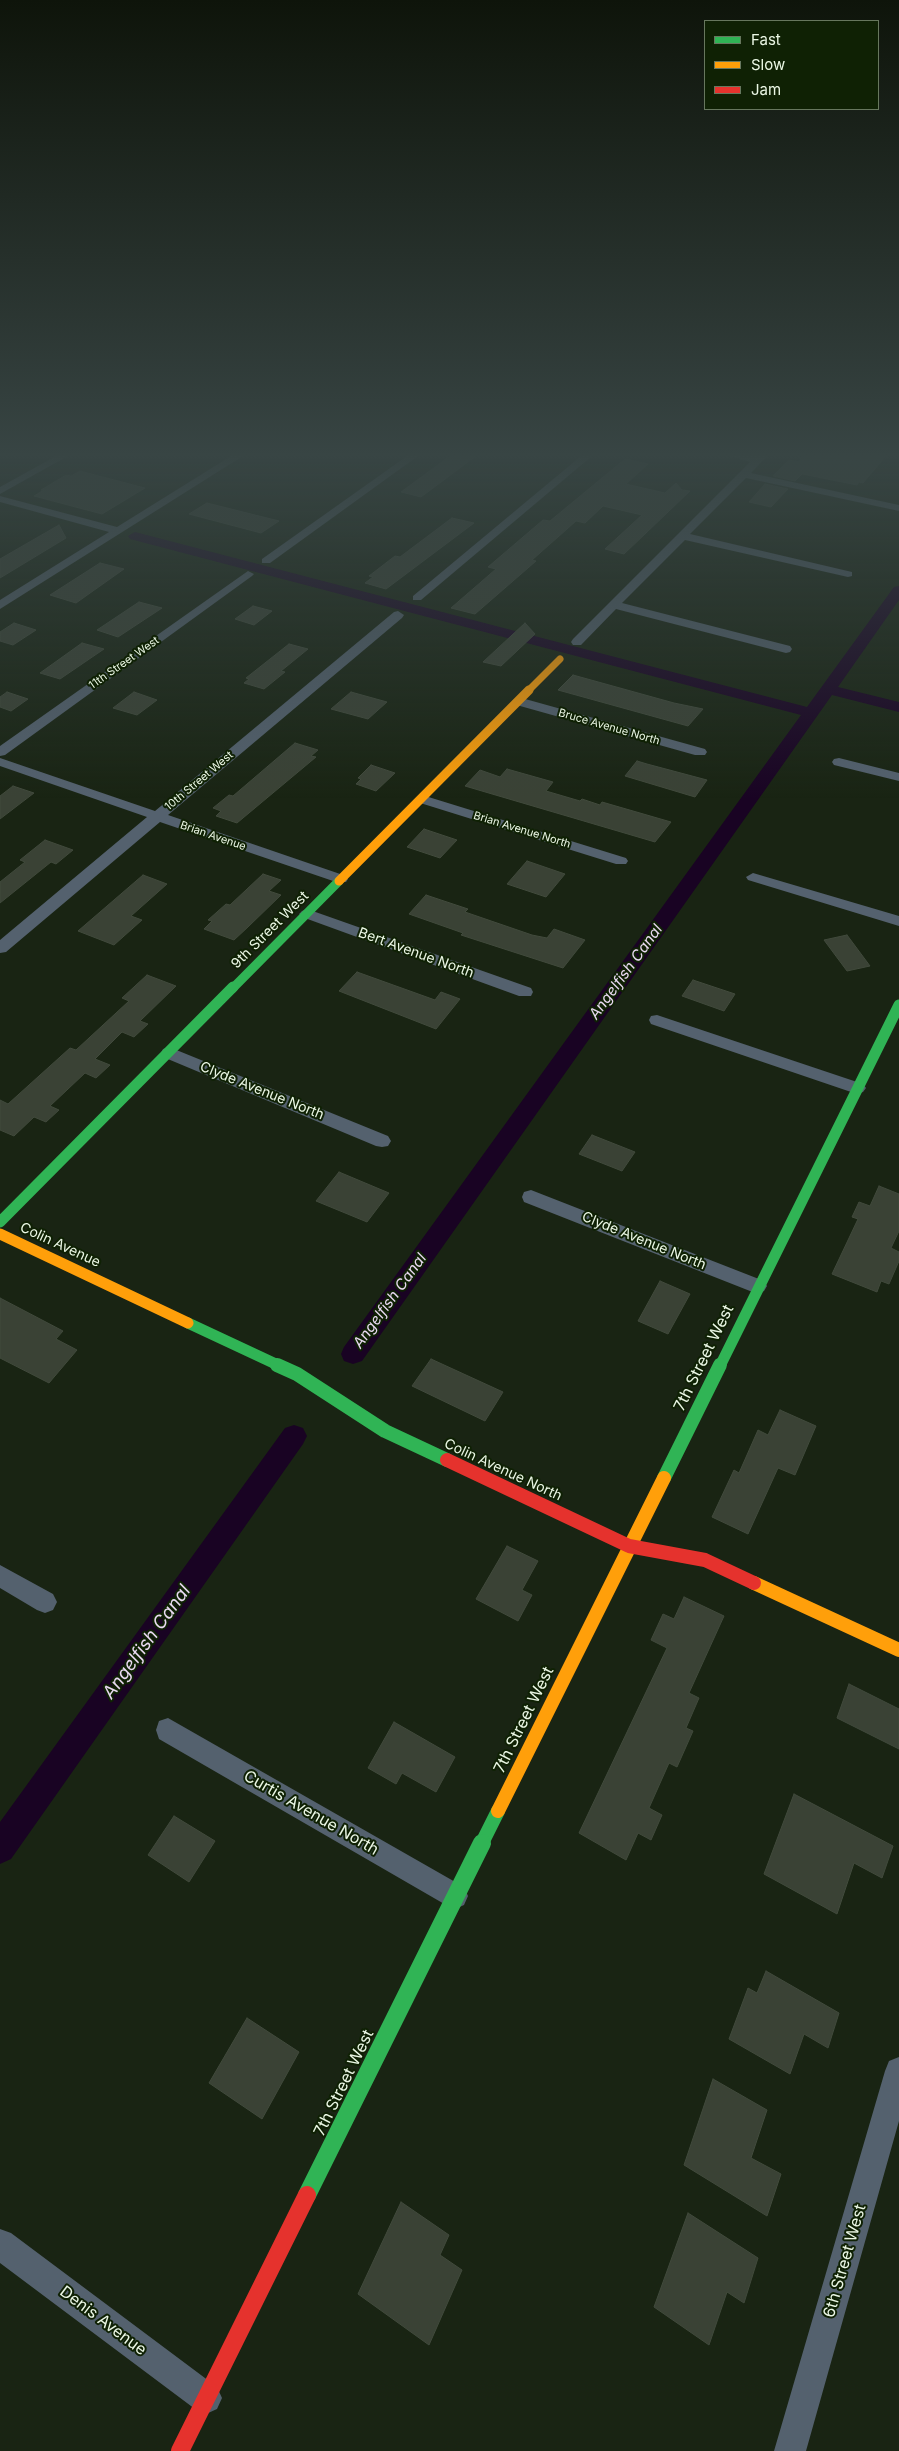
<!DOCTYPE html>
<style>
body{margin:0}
#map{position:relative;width:899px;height:2451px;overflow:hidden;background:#192413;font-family:Inter,sans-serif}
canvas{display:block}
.legend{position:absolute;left:704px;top:20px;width:175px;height:90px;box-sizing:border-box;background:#0f2104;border:1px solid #67775e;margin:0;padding:6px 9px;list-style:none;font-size:15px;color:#ebf7e5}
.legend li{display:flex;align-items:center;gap:10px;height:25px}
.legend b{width:25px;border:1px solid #67775e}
</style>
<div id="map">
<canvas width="899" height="2451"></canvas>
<ul class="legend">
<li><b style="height:6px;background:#30b455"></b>Fast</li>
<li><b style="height:6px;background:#ff9f0a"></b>Slow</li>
<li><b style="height:6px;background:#e5322d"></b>Jam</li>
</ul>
</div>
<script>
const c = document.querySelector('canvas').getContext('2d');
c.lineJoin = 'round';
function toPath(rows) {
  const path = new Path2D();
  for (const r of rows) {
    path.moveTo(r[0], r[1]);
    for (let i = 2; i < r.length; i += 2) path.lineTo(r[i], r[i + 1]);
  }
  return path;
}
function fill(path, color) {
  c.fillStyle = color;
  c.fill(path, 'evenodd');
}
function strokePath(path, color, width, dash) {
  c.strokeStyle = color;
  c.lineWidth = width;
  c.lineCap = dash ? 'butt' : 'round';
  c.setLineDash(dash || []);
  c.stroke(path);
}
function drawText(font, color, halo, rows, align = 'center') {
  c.font = font + ' Inter,sans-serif';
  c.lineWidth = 4;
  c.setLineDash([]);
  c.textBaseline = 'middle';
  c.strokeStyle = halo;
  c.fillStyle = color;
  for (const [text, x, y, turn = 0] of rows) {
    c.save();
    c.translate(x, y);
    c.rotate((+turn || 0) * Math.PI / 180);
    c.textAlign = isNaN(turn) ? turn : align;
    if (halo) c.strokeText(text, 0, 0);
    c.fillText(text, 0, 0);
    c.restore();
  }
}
fill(toPath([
 [135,532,807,707,894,587,899,586,899,600,838,687,899,702,899,712,832,695,362,1361,353,1364,344,1361,341,1354,344,1347,801,715,130,539,128,536,135,532],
 [294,1425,303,1428,307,1436,303,1444,11,1859,0,1864,0,1822,285,1428,294,1425]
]), '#190323');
const building = toPath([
 [450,456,476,456,421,497,401,492,450,456],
 [801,456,886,456,863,483,859,482,857,485,802,474,795,481,773,476,789,460,800,462,801,456],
 [625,459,648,464,626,484,665,493,676,483,682,490,690,491,624,554,605,549,642,515,603,506,585,523,576,521,532,560,536,561,475,614,451,608,496,569,488,567,543,520,550,521,625,459],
 [80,471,145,488,102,514,34,496,44,490,41,490,66,475,71,476,80,471],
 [765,484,788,489,771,507,749,502,765,484],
 [207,503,279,521,261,533,189,514,207,503],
 [452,518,474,523,386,589,365,583,373,577,369,576,395,556,400,557,452,518],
 [59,525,66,538,0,578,0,559,59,525],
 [100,563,124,569,76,603,50,595,100,563],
 [139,602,162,608,118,637,97,630,139,602],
 [253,606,272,611,254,625,235,619,253,606],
 [14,623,36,630,13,645,0,641,0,632,14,623],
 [525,623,535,634,501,666,483,662,525,623],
 [82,643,104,649,60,679,40,673,82,643],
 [289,644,308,649,281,671,285,672,264,689,244,683,249,679,246,678,289,644],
 [573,675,674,703,703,709,688,726,558,690,573,675],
 [7,692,28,699,11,711,0,707,0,697,7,692],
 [134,692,157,700,137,715,113,708,134,692],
 [351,692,387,702,368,719,331,709,351,692],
 [295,743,318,750,311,756,316,757,237,823,216,816,221,811,213,808,229,795,233,796,295,743],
 [637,761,647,764,707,780,695,797,625,776,637,761],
 [371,765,395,773,376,791,356,784,361,779,358,778,371,765],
 [507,769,553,782,546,791,580,801,582,799,600,805,602,802,671,822,655,842,465,786,480,770,500,777,507,769],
 [13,786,34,793,0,819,0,796,13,786],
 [424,829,457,840,440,858,407,847,424,829],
 [45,840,73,850,56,864,51,862,0,903,0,882,25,862,20,860,45,840],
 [527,861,565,874,546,897,507,884,527,861],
 [263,874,281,880,269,891,281,895,248,927,234,940,204,929,212,921,208,920,226,904,230,905,263,874],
 [143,875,167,884,131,916,142,920,114,945,78,931,143,875],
 [426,895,468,909,465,912,532,935,547,938,554,929,585,940,563,968,461,935,463,933,409,914,426,895],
 [847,935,870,966,847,971,824,940,847,935],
 [357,972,435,1000,441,992,460,999,436,1029,339,991,357,972],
 [147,975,176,986,140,1021,148,1024,134,1037,122,1032,95,1059,110,1065,96,1078,85,1073,50,1106,59,1110,46,1122,34,1117,14,1136,0,1130,0,1100,8,1104,70,1048,76,1050,129,1001,122,998,147,975],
 [693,980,735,994,724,1011,682,996,693,980],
 [592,1135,635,1152,622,1171,579,1154,592,1135],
 [339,1172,389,1193,367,1222,316,1201,339,1172],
 [879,1186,899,1194,899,1231,891,1248,899,1252,899,1261,889,1284,881,1281,877,1292,832,1274,858,1219,852,1217,859,1202,870,1206,879,1186],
 [660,1281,690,1294,668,1334,638,1321,660,1281],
 [0,1298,63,1331,56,1339,77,1350,49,1383,0,1358,0,1298],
 [431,1359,503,1392,485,1421,412,1386,431,1359],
 [780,1410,816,1426,795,1475,778,1468,748,1534,712,1517,734,1470,739,1473,758,1430,768,1435,780,1410],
 [507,1546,538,1561,522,1590,532,1595,518,1621,476,1599,507,1546],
 [684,1597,724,1616,689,1693,699,1698,686,1728,693,1731,677,1767,669,1763,649,1808,662,1815,651,1840,638,1833,626,1860,579,1833,667,1648,651,1640,663,1614,674,1619,684,1597],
 [849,1684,899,1709,899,1749,837,1718,849,1684],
 [394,1722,455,1757,436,1792,402,1773,396,1784,368,1768,394,1722],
 [794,1794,893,1846,882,1878,854,1863,837,1914,764,1874,794,1794],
 [174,1816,215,1841,189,1882,148,1855,174,1816],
 [766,1971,839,2013,828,2048,804,2034,790,2074,729,2039,748,1988,757,1993,766,1971],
 [247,2018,299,2052,262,2119,209,2083,247,2018],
 [713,2079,767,2110,751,2158,781,2174,767,2216,684,2165,713,2079],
 [401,2202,449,2235,440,2255,462,2270,429,2345,358,2294,401,2202],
 [688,2213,758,2258,744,2303,727,2292,709,2345,654,2307,688,2213]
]);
fill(building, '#3a4235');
strokePath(building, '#414a3c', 1);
fill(toPath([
 [56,456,68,456,0,494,0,487,56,456],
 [231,456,243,456,0,609,0,600,109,532,0,502,0,496,117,527,231,456],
 [407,456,418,456,270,563,262,563,262,559,407,456],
 [581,456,592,456,421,600,413,600,413,596,581,456],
 [730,456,767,456,751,473,899,505,899,511,746,478,690,534,852,572,852,576,848,577,685,540,622,603,790,646,792,649,790,652,786,653,616,609,581,645,573,645,571,642,573,639,750,462,730,456],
 [248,571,254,574,252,576,5,755,0,756,0,746,248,571],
 [398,611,404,615,402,618,168,815,346,876,348,879,346,882,336,882,160,822,6,952,0,953,0,940,147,817,0,766,0,758,155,811,394,612,398,611],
 [518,697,705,749,707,752,705,755,695,755,513,704,512,701,518,697],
 [839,758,899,773,899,781,834,765,832,762,834,759,839,758],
 [422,795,626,858,628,861,626,864,616,864,417,802,415,799,422,795],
 [753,873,899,916,899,926,748,880,746,877,753,873],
 [307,909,531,988,533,992,531,996,519,996,302,917,299,914,302,911,307,909],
 [657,1015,863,1084,866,1088,863,1092,857,1094,851,1092,651,1024,649,1020,651,1016,657,1015],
 [169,1047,388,1136,391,1141,388,1146,382,1147,376,1146,163,1057,161,1053,163,1049,169,1047],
 [531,1190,764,1281,767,1286,764,1291,757,1294,750,1291,524,1202,522,1197,524,1192,531,1190],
 [0,1565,53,1594,57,1602,53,1610,45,1613,37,1610,0,1588,0,1565],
 [168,1718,464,1887,468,1896,464,1905,455,1909,446,1905,159,1739,156,1730,159,1721,168,1718],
 [899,2057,899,2121,806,2451,774,2451,885,2071,889,2061,899,2057],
 [0,2229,11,2233,217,2387,222,2398,217,2409,206,2414,195,2409,0,2263,0,2229]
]), '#54616e');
strokePath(toPath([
 [232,989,339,881]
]), '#30b455', 9);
strokePath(toPath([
 [0,1222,233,987],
 [188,1323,280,1366],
 [720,1366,899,1005]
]), '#30b455', 11);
strokePath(toPath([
 [277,1365,297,1374,385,1431,447,1460],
 [664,1478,720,1365],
 [481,1845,498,1811]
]), '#30b455', 14);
strokePath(toPath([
 [307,2195,482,1843]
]), '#30b455', 18);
strokePath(toPath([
 [528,691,560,659]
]), '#ff9f0a', 7);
strokePath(toPath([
 [339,881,529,690]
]), '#ff9f0a', 9);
strokePath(toPath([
 [0,1234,188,1323]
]), '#ff9f0a', 11);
strokePath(toPath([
 [754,1583,899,1650],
 [498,1811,664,1478]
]), '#ff9f0a', 14);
strokePath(toPath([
 [447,1460,629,1546,705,1560,754,1583]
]), '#e5322d', 14);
strokePath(toPath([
 [180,2451,307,2195]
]), '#e5322d', 18);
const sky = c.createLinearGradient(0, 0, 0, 799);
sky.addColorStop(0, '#0e140a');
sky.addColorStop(0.57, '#384544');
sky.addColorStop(1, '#38454400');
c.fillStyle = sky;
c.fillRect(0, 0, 899, 799);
drawText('11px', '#ebf7e5', '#0f2104', [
 ["11th Street West",124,663,-35],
 ["Bruce Avenue North",609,727,16],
 ["10th Street West",199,781,-40],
 ["Brian Avenue North",522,830,17],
 ["Brian Avenue",213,836,19]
]);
drawText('14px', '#ebf7e5', '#0f2104', [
 ["9th Street West",270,930,-45],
 ["Bert Avenue North",416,953,20],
 ["Clyde Avenue North",262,1091,22],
 ["Clyde Avenue North",644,1241,22],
 ["Colin Avenue",60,1245,25],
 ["Colin Avenue North",503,1470,25]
]);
drawText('italic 15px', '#eadaf2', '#0f2104', [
 ["Angelfish Canal",626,972,-54],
 ["Angelfish Canal",390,1301,-54]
]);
drawText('16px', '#ebf7e5', '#0f2104', [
 ["7th Street West",704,1358,-64],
 ["7th Street West",524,1720,-64],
 ["Curtis Avenue North",311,1813,30],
 ["7th Street West",344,2083,-64],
 ["6th Street West",845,2261,-74],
 ["Denis Avenue",103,2321,37]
]);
drawText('italic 18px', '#eadaf2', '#0f2104', [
 ["Angelfish Canal",147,1642,-54]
]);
</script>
